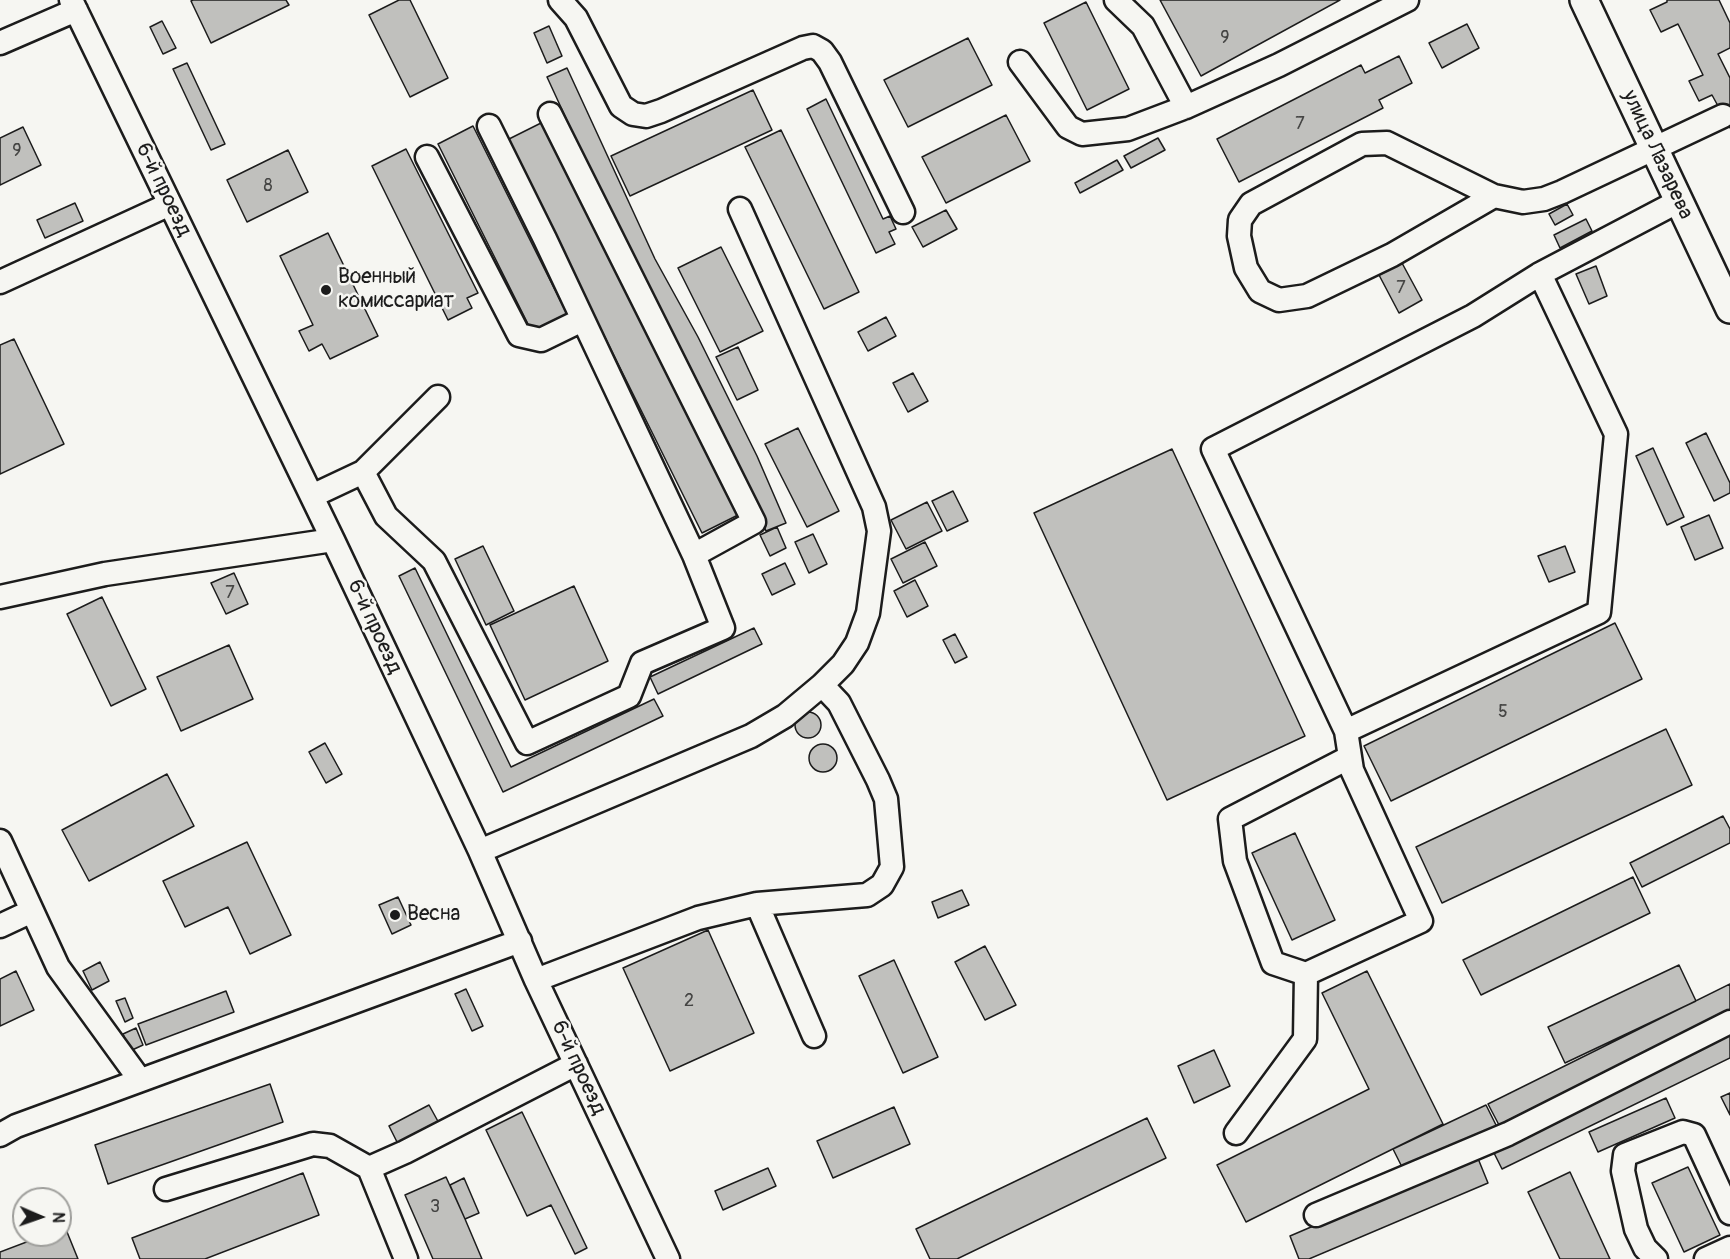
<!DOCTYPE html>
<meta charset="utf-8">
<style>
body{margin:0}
#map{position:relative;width:1730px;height:1259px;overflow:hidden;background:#f6f6f2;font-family:Pangolin,sans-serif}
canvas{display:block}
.north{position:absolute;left:12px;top:1187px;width:60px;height:60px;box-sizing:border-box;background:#f6f6f2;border:2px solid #9f9f9c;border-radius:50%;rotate:92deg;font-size:16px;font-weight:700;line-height:24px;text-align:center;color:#1c1c1c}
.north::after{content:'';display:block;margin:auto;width:21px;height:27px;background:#1c1c1c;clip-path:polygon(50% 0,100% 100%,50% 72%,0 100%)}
</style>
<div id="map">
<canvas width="1730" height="1259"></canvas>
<div class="north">N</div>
</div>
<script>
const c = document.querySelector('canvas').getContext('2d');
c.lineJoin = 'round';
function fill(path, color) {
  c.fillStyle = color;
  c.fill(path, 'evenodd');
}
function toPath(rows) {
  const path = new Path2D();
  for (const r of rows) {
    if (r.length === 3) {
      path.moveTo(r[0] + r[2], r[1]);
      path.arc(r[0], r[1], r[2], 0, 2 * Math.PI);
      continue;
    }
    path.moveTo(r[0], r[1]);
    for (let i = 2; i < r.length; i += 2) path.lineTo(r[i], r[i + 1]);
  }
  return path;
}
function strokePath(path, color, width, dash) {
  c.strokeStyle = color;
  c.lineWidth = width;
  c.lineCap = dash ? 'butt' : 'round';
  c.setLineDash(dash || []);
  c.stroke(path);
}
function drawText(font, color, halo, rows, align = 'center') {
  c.font = font + ' Pangolin,sans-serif';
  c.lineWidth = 5;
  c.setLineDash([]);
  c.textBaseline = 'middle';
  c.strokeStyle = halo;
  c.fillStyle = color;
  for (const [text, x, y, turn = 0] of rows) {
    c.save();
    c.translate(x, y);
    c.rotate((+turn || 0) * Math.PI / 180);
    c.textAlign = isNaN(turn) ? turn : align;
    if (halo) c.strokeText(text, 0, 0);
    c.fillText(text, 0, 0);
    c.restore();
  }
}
const building = toPath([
 [193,0,286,0,289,5,211,43,191,1,193,0],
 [399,0,410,0,448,78,410,97,369,15,399,0],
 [1160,0,1340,0,1201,76,1160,0],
 [1667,0,1719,0,1730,23,1730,48,1718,54,1730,78,1730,128,1712,95,1699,101,1689,81,1703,75,1678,24,1661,32,1650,10,1667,2,1667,0],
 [1086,2,1129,89,1087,110,1044,23,1086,2],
 [162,21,176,48,163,54,150,27,162,21],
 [1467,24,1479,48,1442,68,1429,43,1467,24],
 [549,26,562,56,547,63,534,33,549,26],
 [968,38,992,85,908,127,884,80,968,38],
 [1399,56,1412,83,1379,100,1383,108,1239,182,1217,139,1361,65,1365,73,1399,56],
 [187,63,225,144,211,150,173,69,187,63],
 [567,68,655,259,698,337,757,456,786,523,766,531,739,465,680,347,635,268,547,77,567,68],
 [753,90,772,130,630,196,611,156,753,90],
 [826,99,883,219,890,216,896,229,889,232,895,244,876,253,807,109,826,99],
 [1006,115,1030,161,946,203,922,157,1006,115],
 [545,121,740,514,702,533,507,140,545,121],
 [473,126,567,314,532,332,438,144,473,126],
 [23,127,41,165,0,185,0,138,23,127],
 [781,130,859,292,824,309,745,147,781,130],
 [1158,138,1165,150,1131,168,1124,156,1158,138],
 [406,149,478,293,467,298,472,308,448,320,372,166,406,149],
 [288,150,308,192,247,222,227,180,288,150],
 [1117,160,1123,170,1080,193,1075,183,1117,160],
 [75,203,83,221,45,238,37,220,75,203],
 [1567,204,1573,215,1555,225,1549,214,1567,204],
 [946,210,957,229,923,247,912,227,946,210],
 [1586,219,1592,231,1560,248,1554,235,1586,219],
 [328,233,378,336,330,359,322,344,309,351,299,331,313,325,280,256,328,233],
 [721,247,763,331,720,352,678,268,721,247],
 [1402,263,1422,300,1399,313,1379,275,1402,263],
 [1596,266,1607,296,1589,304,1576,274,1596,266],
 [886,317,896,336,868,351,858,332,886,317],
 [14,339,64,444,0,474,0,345,14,339],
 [738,347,758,390,737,400,716,357,738,347],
 [913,373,928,401,908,412,893,383,913,373],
 [798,428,839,511,807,527,765,444,798,428],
 [1706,433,1730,483,1730,493,1714,501,1686,443,1706,433],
 [1653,448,1684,517,1667,525,1636,456,1653,448],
 [1172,449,1305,736,1167,800,1034,513,1172,449],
 [953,491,968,521,947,531,932,501,953,491],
 [927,502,942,531,906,549,891,520,927,502],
 [1709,515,1723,548,1695,560,1681,527,1709,515],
 [777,527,786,548,770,556,760,535,777,527],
 [813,534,827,564,809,573,795,542,813,534],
 [925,542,937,566,903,583,891,559,925,542],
 [483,546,514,611,486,625,455,559,483,546],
 [1565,546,1575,572,1549,582,1538,556,1565,546],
 [785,563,795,584,772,595,762,574,785,563],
 [415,568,511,767,654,699,663,716,503,792,399,576,415,568],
 [234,573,248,604,226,614,211,583,234,573],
 [915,580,928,606,907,617,894,591,915,580],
 [574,586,608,661,525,700,490,625,574,586],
 [102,597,146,689,111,706,67,614,102,597],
 [1615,623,1642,679,1391,801,1364,746,1615,623],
 [754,628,762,644,658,694,650,677,754,628],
 [955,634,967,657,955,663,943,640,955,634],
 [229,645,253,699,181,731,157,677,229,645],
 [808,725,13],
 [1666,729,1692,785,1442,903,1416,847,1666,729],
 [325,743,342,774,326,783,309,752,325,743],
 [823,758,14],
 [167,774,194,826,89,881,62,830,167,774],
 [1723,816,1730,829,1730,843,1642,887,1630,863,1723,816],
 [1295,833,1335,920,1292,940,1252,853,1295,833],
 [247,842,291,935,250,954,228,907,185,927,163,881,247,842],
 [1633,877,1650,913,1481,995,1463,960,1633,877],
 [962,890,969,905,938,918,932,902,962,890],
 [398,897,411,925,392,934,379,905,398,897],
 [708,930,754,1033,670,1071,623,968,708,930],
 [985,946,1016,1005,985,1020,955,962,985,946],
 [894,960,938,1057,903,1073,859,976,894,960],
 [100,962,109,981,92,990,83,971,100,962],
 [1679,965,1696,1001,1565,1063,1548,1027,1679,965],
 [16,971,34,1010,0,1026,0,979,16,971],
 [1367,971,1443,1124,1246,1222,1217,1165,1369,1089,1322,993,1367,971],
 [1730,984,1730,1010,1499,1125,1488,1104,1730,984],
 [466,989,483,1026,472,1031,455,994,466,989],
 [226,991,234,1012,146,1045,138,1024,226,991],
 [125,998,133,1018,125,1022,116,1001,125,998],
 [136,1028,143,1045,130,1051,123,1034,136,1028],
 [1730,1033,1730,1058,1502,1169,1492,1149,1730,1033],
 [1214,1050,1230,1086,1194,1103,1178,1066,1214,1050],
 [270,1084,283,1122,108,1184,95,1145,270,1084],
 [1730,1093,1730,1115,1721,1097,1730,1093],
 [1666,1098,1675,1118,1598,1152,1589,1132,1666,1098],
 [429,1105,440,1125,399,1146,389,1126,429,1105],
 [1486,1105,1497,1127,1404,1171,1393,1149,1486,1105],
 [894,1107,910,1144,833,1178,817,1141,894,1107],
 [522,1112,587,1248,575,1254,551,1205,527,1216,486,1130,522,1112],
 [1147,1118,1166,1158,957,1259,930,1259,916,1229,1147,1118],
 [1477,1156,1488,1183,1309,1259,1299,1259,1290,1236,1477,1156],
 [1688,1167,1720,1235,1684,1252,1652,1183,1688,1167],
 [768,1168,776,1186,723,1210,715,1191,768,1168],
 [1570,1172,1610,1259,1560,1259,1528,1192,1570,1172],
 [303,1173,319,1215,205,1259,140,1259,132,1238,303,1173],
 [446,1177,465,1219,482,1259,433,1259,405,1195,446,1177],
 [464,1178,479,1213,465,1219,450,1185,464,1178],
 [65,1227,78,1259,0,1259,0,1252,45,1235,60,1235,60,1229,65,1227]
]);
fill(building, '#c0c0bd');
strokePath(building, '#1c1c1c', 1.5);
const minor = toPath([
 [71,0,333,540,480,851,536,980,668,1259],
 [560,0,576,18,621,106,633,114,646,116,661,111,803,48,813,46,822,51,830,62,903,212],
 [1116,0,1143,26,1186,107],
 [0,43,76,10],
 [1020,62,1068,127,1082,134,1128,129,1186,107,1279,65,1407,0],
 [550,114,754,522,694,555],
 [427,157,519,335,541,340,582,320],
 [1494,196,1387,143,1362,144,1251,204,1240,220,1239,236,1246,268,1260,291,1279,300,1307,296,1392,255,1494,196,1523,202,1544,199,1562,192,1723,116],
 [1540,274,1616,434,1599,612,1346,731,1213,449,1473,316,1540,274,1679,201],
 [0,282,170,204],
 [363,472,438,397],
 [312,496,363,472,386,516,434,561,527,743,629,696,642,663,723,628,694,555,545,239,489,126],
 [0,597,105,574,333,540],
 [1346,731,1352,770,1421,921,1306,974,1273,963,1235,861,1230,819,1350,757],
 [0,841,58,967,140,1080],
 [480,851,751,736,785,716,822,685,843,664,857,643,868,613,879,531,874,507,740,209],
 [757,904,867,895,882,885,892,867,886,799,878,780,839,703,822,685],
 [0,926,32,911],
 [536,980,698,918,757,904,814,1036],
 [1236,1133,1305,1039,1306,974],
 [0,1135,16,1126,520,941],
 [369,1168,406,1259],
 [166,1189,313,1144,330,1146,369,1168,405,1152,576,1064],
 [1316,1215,1508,1134,1730,1022],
 [1656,1259,1645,1248,1636,1229,1623,1171,1625,1155,1683,1132,1694,1135,1730,1213],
 [1706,1259,1730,1248]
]);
const major = toPath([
 [1584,0,1730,309]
]);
strokePath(minor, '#1c1c1c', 27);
strokePath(major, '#1c1c1c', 32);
strokePath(minor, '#f6f6f2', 22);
strokePath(major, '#f6f6f2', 27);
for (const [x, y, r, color] of [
 [326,290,6,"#1c1c1c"],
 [395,915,6,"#1c1c1c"]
]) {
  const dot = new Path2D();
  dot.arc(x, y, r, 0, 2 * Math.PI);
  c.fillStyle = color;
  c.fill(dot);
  strokePath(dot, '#f6f6f2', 2);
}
drawText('18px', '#454544', null, [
 ["9",1225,38],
 ["7",1300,124],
 ["9",17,151],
 ["8",268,186],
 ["7",1401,288],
 ["7",230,593],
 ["5",1503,712],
 ["2",689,1001],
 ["3",435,1207]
]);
drawText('21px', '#1c1c1c', '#f6f6f2', [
 ["улица Лазарева",1657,155,65],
 ["6-й проезд",163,190,64],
 ["6-й проезд",374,627,65],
 ["6-й проезд",578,1068,65]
]);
drawText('21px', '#1c1c1c', '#f6f6f2', [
 ["Военный",338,278],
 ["комиссариат",338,302],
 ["Весна",407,915]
], 'left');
</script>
